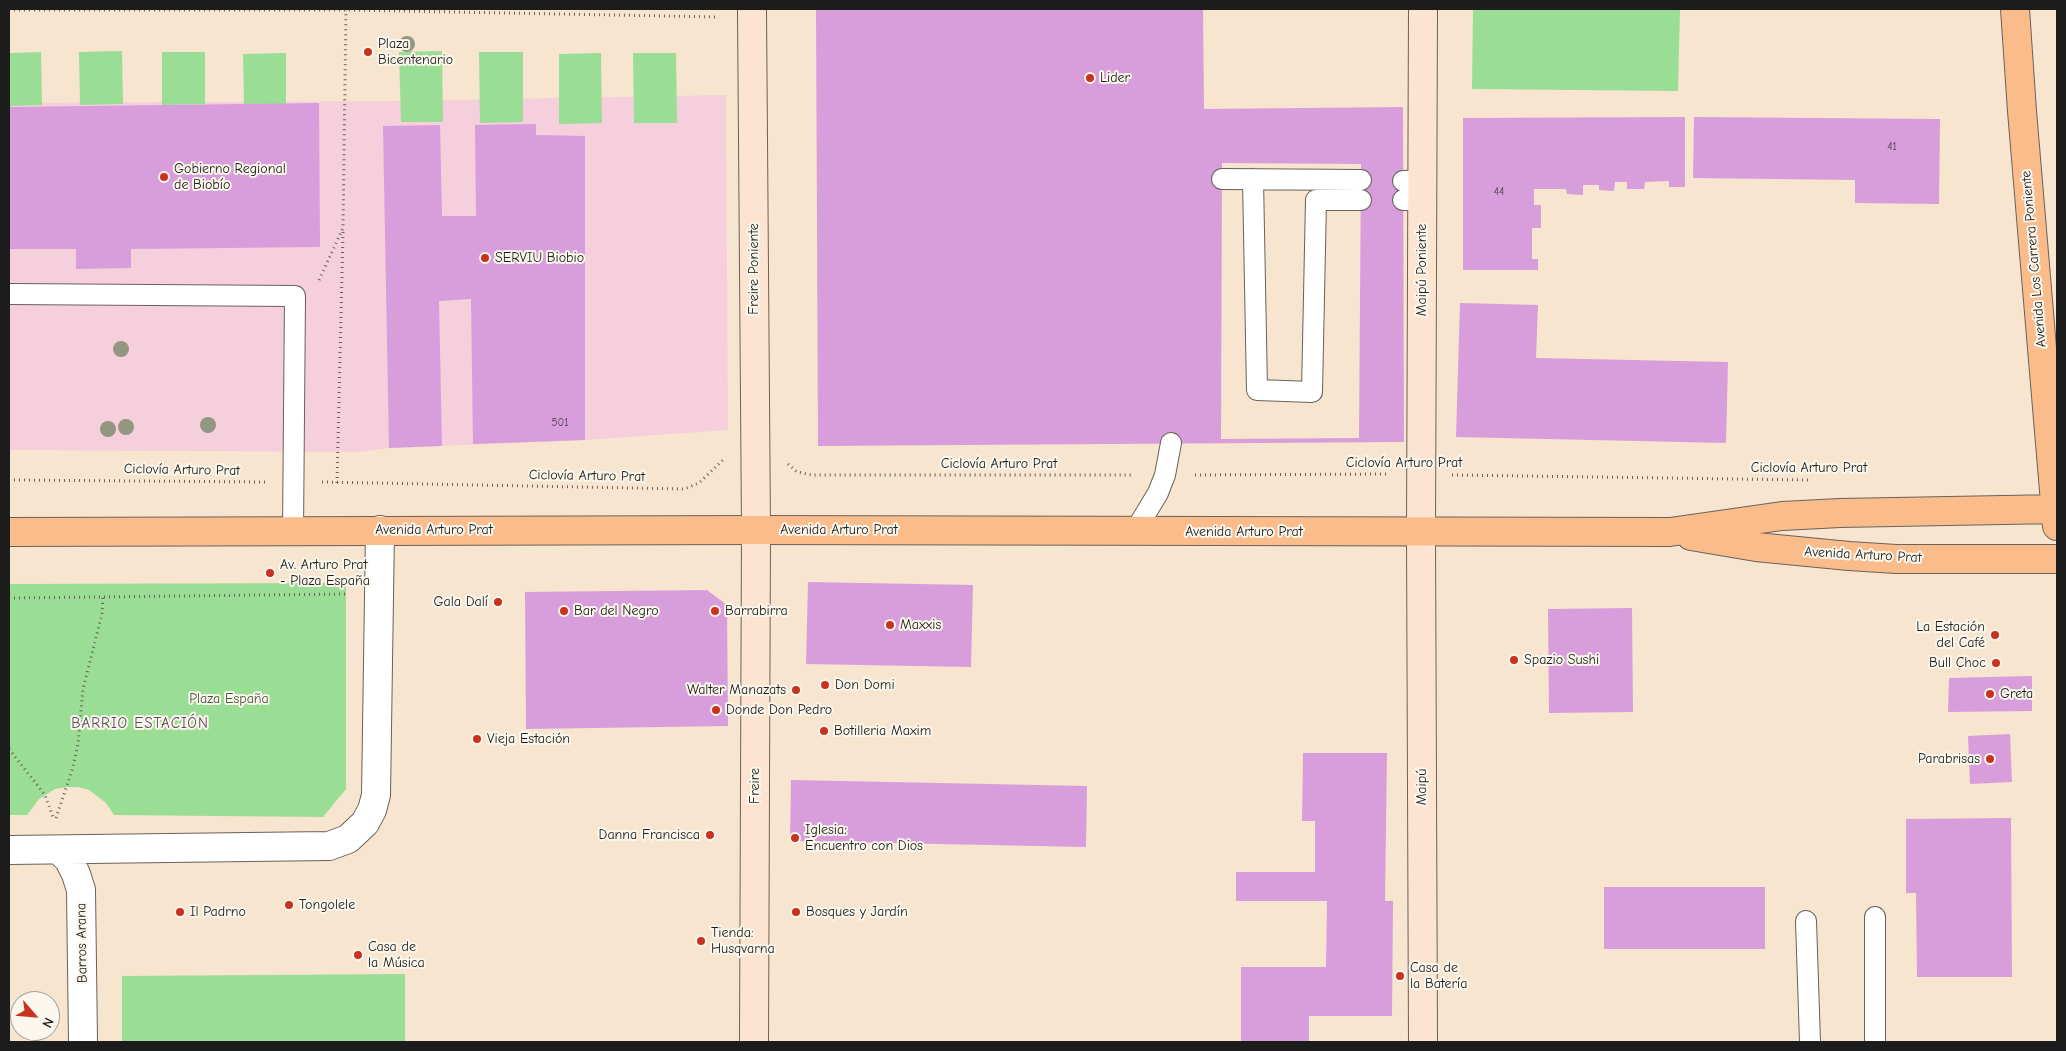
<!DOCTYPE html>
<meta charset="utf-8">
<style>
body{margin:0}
#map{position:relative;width:2066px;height:1051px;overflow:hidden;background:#f7e5cf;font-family:"Comic Neue",sans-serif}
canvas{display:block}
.frame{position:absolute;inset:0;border:10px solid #1c1c1c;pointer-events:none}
.north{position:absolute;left:10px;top:991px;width:50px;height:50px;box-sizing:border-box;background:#fbf7ec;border:1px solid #a29f99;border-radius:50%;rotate:117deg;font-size:14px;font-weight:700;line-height:20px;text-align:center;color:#1c1c1c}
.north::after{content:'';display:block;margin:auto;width:18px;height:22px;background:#c8321e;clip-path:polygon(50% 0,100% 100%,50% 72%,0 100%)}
</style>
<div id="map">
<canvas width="2066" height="1051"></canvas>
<div class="frame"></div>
<div class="north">N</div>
</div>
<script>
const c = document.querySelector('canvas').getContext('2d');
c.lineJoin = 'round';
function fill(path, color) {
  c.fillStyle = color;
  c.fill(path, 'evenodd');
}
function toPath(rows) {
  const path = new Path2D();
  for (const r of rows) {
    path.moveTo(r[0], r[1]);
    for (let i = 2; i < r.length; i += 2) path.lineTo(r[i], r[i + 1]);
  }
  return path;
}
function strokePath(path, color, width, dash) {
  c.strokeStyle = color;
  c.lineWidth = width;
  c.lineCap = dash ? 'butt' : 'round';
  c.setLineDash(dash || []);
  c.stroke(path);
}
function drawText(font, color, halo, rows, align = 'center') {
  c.font = font + ' "Comic Neue",sans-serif';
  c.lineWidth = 4;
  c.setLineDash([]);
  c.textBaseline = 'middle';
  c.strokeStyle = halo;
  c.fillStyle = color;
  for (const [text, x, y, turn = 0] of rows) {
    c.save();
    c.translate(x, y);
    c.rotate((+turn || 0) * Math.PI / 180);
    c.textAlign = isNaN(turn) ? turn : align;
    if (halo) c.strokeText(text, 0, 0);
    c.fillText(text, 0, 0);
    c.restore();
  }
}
fill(toPath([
 [726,95,728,430,585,440,389,448,359,452,9,450,9,103,392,101]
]), '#f5cfdb');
fill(toPath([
 [1473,9,1680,9,1678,91,1472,89],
 [122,51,123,104,80,105,79,52],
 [442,51,443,122,401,122,399,52],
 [41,52,42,105,9,106,9,53],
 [162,52,205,52,205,104,162,105],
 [479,52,523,52,523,122,480,123],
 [286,53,286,106,244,106,243,54],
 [601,53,602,123,559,124,559,54],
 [633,53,676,53,677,123,634,123],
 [346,583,346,789,323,817,114,815,106,803,89,790,78,787,67,787,55,789,39,799,27,815,9,815,9,584],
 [405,974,405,1042,122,1042,122,976]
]), '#9add95');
fill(toPath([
 [816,9,1203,9,1204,109,1403,107,1404,442,818,446],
 [1222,163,1361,164,1359,438,1221,439],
 [319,103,320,247,131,249,131,268,76,269,76,249,9,249,9,107],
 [1685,117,1685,187,1669,187,1669,181,1645,182,1644,189,1627,189,1627,182,1615,182,1614,191,1599,190,1599,185,1583,185,1583,195,1567,194,1566,189,1534,189,1534,205,1541,205,1541,228,1532,228,1532,259,1538,259,1538,270,1463,270,1463,118],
 [1694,117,1940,119,1939,204,1855,203,1855,180,1693,178],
 [536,124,536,135,585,136,585,440,473,444,471,299,439,301,442,446,389,448,383,126,440,125,442,216,476,216,475,125],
 [1460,303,1538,305,1536,358,1728,362,1726,443,1456,437],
 [808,582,973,585,971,667,806,664],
 [707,590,727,605,728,726,526,729,525,592],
 [1632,608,1633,712,1549,713,1548,609],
 [2032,676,2032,711,1948,712,1949,678],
 [2010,734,2012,782,1970,784,1968,736],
 [1303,753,1387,753,1385,901,1393,901,1392,1016,1309,1016,1309,1042,1241,1042,1241,967,1326,967,1327,901,1236,901,1236,872,1315,872,1315,821,1302,821],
 [791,780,1087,786,1086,847,790,841],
 [2011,818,2012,977,1917,977,1916,893,1906,893,1906,819],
 [1604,887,1765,887,1765,949,1604,949]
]), '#d79edb');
const lane = toPath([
 [1222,179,1361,180],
 [1253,179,1257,390,1312,392,1316,200,1361,200],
 [1403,181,1422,181],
 [1403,200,1422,200],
 [9,294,295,296,293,531],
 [1135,531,1158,493,1165,475,1171,443],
 [1806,921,1810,1042],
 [1875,1042,1875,917]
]);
const street = toPath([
 [9,850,329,846,348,839,365,823,372,810,376,795,380,530],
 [59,850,69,860,76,874,81,890,83,1042]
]);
const secondary = toPath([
 [752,9,756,530,754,1042],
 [1423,1042,1421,532,1423,9]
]);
const primary = toPath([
 [2015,9,2022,111,2057,526],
 [9,532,756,530,1670,532,1782,516,1840,513,2057,509],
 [1691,536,1756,547,1849,556,1896,559,2057,559]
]);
strokePath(lane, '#69625b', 22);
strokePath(street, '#69625b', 30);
strokePath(secondary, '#69625b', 30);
strokePath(primary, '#69625b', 30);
strokePath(toPath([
 [9,10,346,10,719,17],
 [319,280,343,228,346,9],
 [788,464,797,472,812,475,1133,475],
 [1195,475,1388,474],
 [1452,475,1808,480],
 [9,480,266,482],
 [322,482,684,489,699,483,723,460],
 [337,483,343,231],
 [9,598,348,594],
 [9,749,45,795,53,817],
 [56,818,73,767,78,744,83,689,102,614,103,597]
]), '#69625b', 3, [1, 4]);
strokePath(lane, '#fff', 20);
strokePath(street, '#fff', 28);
strokePath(secondary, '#fde4d1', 28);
strokePath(primary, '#fabc8b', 28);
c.fillStyle = '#939680';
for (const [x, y] of [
 [407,44],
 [121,349],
 [208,425],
 [126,427],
 [108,429]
]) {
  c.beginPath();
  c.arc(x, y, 8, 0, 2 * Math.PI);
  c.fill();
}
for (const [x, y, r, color] of [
 [368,52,5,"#c8321e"],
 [1090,78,5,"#c8321e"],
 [164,177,5,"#c8321e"],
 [485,258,5,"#c8321e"],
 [270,573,5,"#c8321e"],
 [498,602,5,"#c8321e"],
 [564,611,5,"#c8321e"],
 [715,611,5,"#c8321e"],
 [890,625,5,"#c8321e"],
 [1995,635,5,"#c8321e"],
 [1514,660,5,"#c8321e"],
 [1996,663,5,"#c8321e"],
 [825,685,5,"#c8321e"],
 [796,690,5,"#c8321e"],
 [1990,694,5,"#c8321e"],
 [716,710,5,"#c8321e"],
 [824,731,5,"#c8321e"],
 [477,739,5,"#c8321e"],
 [1990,759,5,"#c8321e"],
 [710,835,5,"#c8321e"],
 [795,838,5,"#c8321e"],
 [289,905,5,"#c8321e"],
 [180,912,5,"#c8321e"],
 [796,912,5,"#c8321e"],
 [701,941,5,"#c8321e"],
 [358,955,5,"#c8321e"],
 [1400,976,5,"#c8321e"]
]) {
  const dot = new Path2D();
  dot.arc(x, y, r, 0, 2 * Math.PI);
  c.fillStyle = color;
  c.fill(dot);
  strokePath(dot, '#fbf7ec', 2);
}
drawText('11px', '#4b3c4c', null, [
 ["41",1892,147],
 ["44",1499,192],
 ["501",560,423]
]);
drawText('14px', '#1c1c1c', '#fbf7ec', [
 ["Plaza",378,44],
 ["Bicentenario",378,60],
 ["Lider",1100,78],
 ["Gobierno Regional",174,169],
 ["de Biobío",174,185],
 ["SERVIU Biobio",495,258],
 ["Av. Arturo Prat",280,565],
 ["- Plaza España",280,581],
 ["Gala Dalí",488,602,"right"],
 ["Bar del Negro",574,611],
 ["Barrabirra",725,611],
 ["Maxxis",900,625],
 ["La Estación",1985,627,"right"],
 ["del Café",1985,643,"right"],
 ["Spazio Sushi",1524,660],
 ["Bull Choc",1986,663,"right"],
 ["Don Domi",835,685],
 ["Walter Manazats",786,690,"right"],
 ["Greta",2000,694],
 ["Donde Don Pedro",726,710],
 ["Botilleria Maxim",834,731],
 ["Vieja Estación",487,739],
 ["Parabrisas",1980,759,"right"],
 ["Iglesia:",805,830],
 ["Encuentro con Dios",805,846],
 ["Danna Francisca",700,835,"right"],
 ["Tongolele",299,905],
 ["Il Padrno",190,912],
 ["Bosques y Jardín",806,912],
 ["Tienda:",711,933],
 ["Husqvarna",711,949],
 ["Casa de",368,947],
 ["la Música",368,963],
 ["Casa de",1410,968],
 ["la Batería",1410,984]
], 'left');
drawText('14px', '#1c1c1c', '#fbf7ec', [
 ["Avenida Los Carrera Poniente",2034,259,-95],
 ["Freire Poniente",754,269,-90],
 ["Maipú Poniente",1422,270,-90],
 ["Ciclovía Arturo Prat",1404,463],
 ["Ciclovía Arturo Prat",999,464],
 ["Ciclovía Arturo Prat",1809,468],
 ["Ciclovía Arturo Prat",182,470,1],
 ["Ciclovía Arturo Prat",587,476,1],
 ["Avenida Arturo Prat",434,530],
 ["Avenida Arturo Prat",839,530],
 ["Avenida Arturo Prat",1244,532],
 ["Avenida Arturo Prat",1863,555,3],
 ["Freire",755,786,-90],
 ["Maipú",1422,787,-90],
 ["Barros Arana",82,943,-91]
]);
drawText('14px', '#425640', '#fbf7ec', [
 ["Plaza España",229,699]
]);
c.letterSpacing = '1px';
drawText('15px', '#5d4a5f', '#fbf7ec', [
 ["BARRIO ESTACIÓN",140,724]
]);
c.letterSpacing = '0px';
</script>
